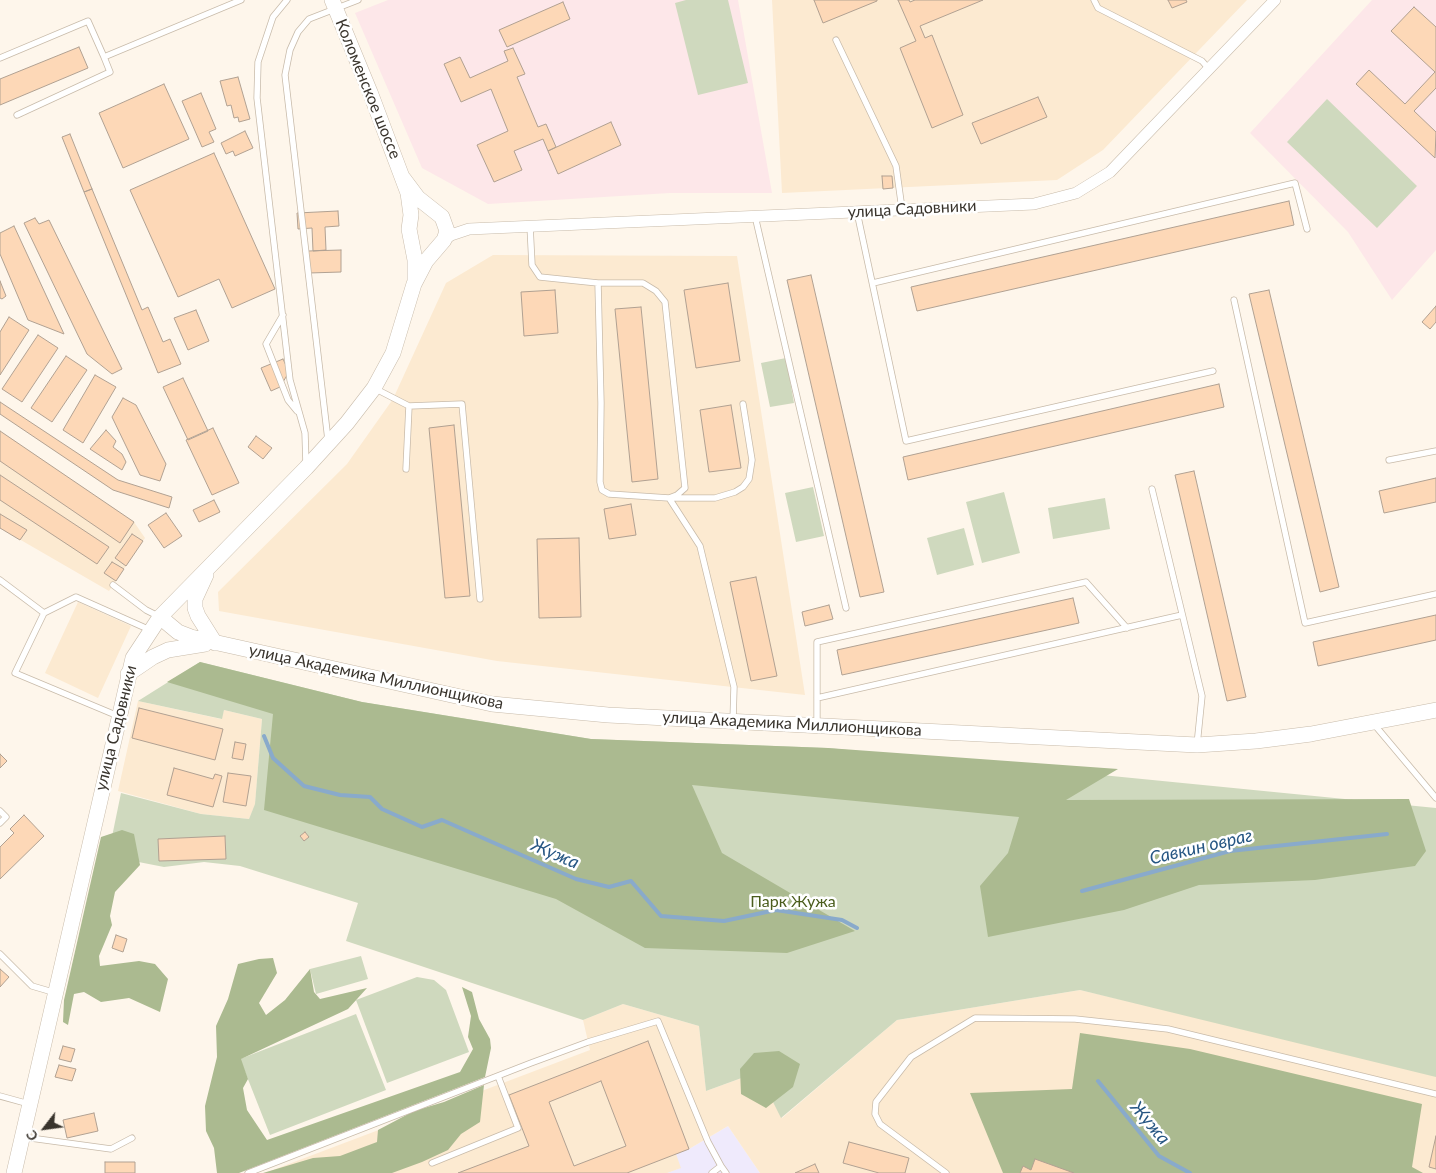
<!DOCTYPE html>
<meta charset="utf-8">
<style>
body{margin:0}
#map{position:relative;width:1436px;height:1173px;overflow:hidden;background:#fef6eb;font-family:Lato,sans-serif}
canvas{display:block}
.north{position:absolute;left:20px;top:1103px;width:50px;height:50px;-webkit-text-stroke:4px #fff;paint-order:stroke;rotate:240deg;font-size:14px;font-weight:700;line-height:20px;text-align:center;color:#39342d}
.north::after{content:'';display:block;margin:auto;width:18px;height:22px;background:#39342d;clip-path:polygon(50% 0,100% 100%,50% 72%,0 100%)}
</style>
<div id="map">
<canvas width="1436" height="1173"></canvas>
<div class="north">С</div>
</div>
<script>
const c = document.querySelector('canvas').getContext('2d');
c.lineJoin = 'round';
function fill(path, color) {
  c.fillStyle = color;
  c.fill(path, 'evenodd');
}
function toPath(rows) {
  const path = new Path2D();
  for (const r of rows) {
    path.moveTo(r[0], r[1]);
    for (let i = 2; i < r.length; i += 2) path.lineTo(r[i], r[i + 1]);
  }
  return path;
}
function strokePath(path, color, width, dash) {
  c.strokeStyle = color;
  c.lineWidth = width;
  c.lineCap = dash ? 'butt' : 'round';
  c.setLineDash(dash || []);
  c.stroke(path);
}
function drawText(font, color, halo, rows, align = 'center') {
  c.font = font + ' Lato,sans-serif';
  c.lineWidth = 5;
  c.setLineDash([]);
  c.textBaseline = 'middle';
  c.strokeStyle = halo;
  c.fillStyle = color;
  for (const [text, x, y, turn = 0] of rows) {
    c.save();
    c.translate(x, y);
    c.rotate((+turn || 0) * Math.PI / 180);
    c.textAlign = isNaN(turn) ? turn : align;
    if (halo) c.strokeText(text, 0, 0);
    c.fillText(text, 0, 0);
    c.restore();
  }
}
fill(toPath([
 [728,1126,760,1173,667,1173,680,1168,675,1154,689,1149]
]), '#efeafc');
fill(toPath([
 [772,0,1247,0,1103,150,1057,180,782,193],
 [493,255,737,256,805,695,497,661,219,611,218,592,347,464,393,399,446,283],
 [0,431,134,522,145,538,109,591,0,528],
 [78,602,131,626,98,698,45,673],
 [138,701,221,719,224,710,262,719,255,805,249,819,201,814,118,791],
 [1080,990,1436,1073,1436,1173,760,1173,728,1126,689,1149,676,1154,681,1168,667,1173,265,1173,590,1050,583,1020,623,1004,699,1026,706,1091,758,1072,782,1118,897,1020]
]), '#fcead1');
fill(toPath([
 [388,0,738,0,772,193,670,193,488,204,422,168,355,13],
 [1372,0,1436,0,1436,250,1392,300,1348,232,1250,133]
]), '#fde7e9');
fill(toPath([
 [686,0,728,0,748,83,698,95,675,3],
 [1327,99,1417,186,1377,228,1287,142],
 [786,358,794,403,770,407,761,363],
 [813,487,824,536,796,542,785,493],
 [1004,492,1020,553,982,563,966,502],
 [1105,498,1110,529,1053,539,1048,508],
 [964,528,974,565,937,575,927,538],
 [200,662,362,702,591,739,828,748,1436,808,1436,1077,1080,990,897,1020,781,1118,758,1072,706,1091,699,1026,623,1004,583,1020,346,941,358,903,240,866,204,862,164,867,108,856,121,793,201,814,249,819,255,804,262,719,224,710,222,719,138,701],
 [361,956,368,979,316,994,310,969],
 [417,977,434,980,446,990,469,1052,387,1083,356,1000],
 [356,1014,386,1090,270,1135,240,1059]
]), '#cfd9be');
fill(toPath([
 [200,662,362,702,591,739,828,748,1118,769,1066,800,1409,799,1426,851,1415,866,1315,880,1199,885,1124,910,988,937,980,886,1008,853,1019,817,692,785,722,853,855,931,787,953,645,948,556,899,264,810,273,714,167,682],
 [122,830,134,834,140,865,115,892,110,916,112,925,99,956,100,966,139,961,155,964,168,979,160,1012,129,998,101,1002,84,992,74,994,68,1025,63,1022,64,1000,101,837],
 [273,958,277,973,259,1003,266,1015,285,1000,310,969,314,992,320,999,367,988,348,1009,241,1059,248,1079,243,1088,247,1110,267,1140,460,1072,473,1049,468,1037,471,1016,462,987,472,992,479,1019,490,1039,491,1048,485,1077,239,1173,217,1173,214,1148,206,1131,205,1106,217,1057,216,1026,228,999,238,964,259,959],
 [1080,1033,1190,1049,1422,1104,1412,1167,1423,1173,1003,1173,970,1093,1072,1089],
 [779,1051,800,1064,793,1087,766,1108,741,1094,740,1069,754,1053],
 [484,1085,480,1122,461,1134,448,1150,422,1162,392,1173,263,1173,313,1158,340,1156,377,1142,378,1130,414,1111,444,1102]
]), '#abba90');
strokePath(toPath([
 [264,736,273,758,304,786,340,795,370,797,382,809,422,827,442,820,576,879,609,887,631,881,661,916,724,921,776,910,842,920,857,928],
 [1082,891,1230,851,1387,834],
 [1098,1081,1159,1156,1190,1173]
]), '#89aacb', 4);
const building = toPath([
 [814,0,877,0,877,1,823,23,814,0],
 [898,0,909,0,910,2,915,0,983,0,920,26,925,38,932,35,963,115,932,128,900,48,916,41,898,0],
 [1168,0,1186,0,1187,2,1172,8,1168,0],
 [563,2,570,19,507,47,499,30,563,2],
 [1414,7,1436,27,1436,88,1414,111,1436,132,1435,158,1356,84,1369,70,1405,104,1435,72,1391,31,1414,7],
 [79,47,88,68,0,105,0,79,79,47],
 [513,48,525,74,517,77,538,127,546,124,556,147,548,151,543,139,514,151,522,170,494,182,477,145,508,131,491,89,461,102,444,64,460,57,470,78,508,61,504,51,513,48],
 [238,77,250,119,239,122,238,117,234,118,231,105,227,106,220,81,238,77],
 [164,84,189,139,123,168,99,113,164,84],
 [201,93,216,129,209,132,214,142,202,147,182,101,201,93],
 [1038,97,1047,117,981,144,972,123,1038,97],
 [611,122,621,145,558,174,548,151,611,122],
 [245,131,253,148,235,156,233,151,226,154,221,143,245,131],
 [70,134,92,189,84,192,62,137,70,134],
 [214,153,275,289,232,308,219,279,178,297,130,190,214,153],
 [882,176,892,176,893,188,883,189,882,176],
 [92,189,142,310,148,307,163,342,170,339,181,364,158,373,84,192,92,189],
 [1289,201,1294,225,917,311,911,287,1289,201],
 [338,211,339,226,325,227,326,250,313,251,312,228,298,229,297,213,338,211],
 [35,218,39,224,49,220,122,369,112,374,87,354,24,223,35,218],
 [14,226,64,334,28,320,0,254,0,233,14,226],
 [341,250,341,272,309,273,308,251,341,250],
 [811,275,884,592,860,597,787,280,811,275],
 [0,281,6,296,2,299,0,298,0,281],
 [728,283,740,361,696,368,684,290,728,283],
 [555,290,558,333,524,336,521,292,555,290],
 [1269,290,1339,587,1320,592,1249,294,1269,290],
 [1436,306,1436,322,1430,329,1422,322,1436,306],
 [641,307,658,479,632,482,615,309,641,307],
 [196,310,209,341,188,350,174,318,196,310],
 [9,317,29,330,0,375,0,332,9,317],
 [38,335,58,348,22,402,2,389,38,335],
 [66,356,87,370,52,422,31,408,66,356],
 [283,359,289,372,280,387,271,391,261,368,283,359],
 [95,375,116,387,83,443,63,430,95,375],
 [183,378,208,431,188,440,163,387,183,378],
 [1219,384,1224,407,908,480,903,457,1219,384],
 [123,398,136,405,166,464,160,481,140,475,112,417,123,398],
 [0,402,118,480,172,497,169,508,113,490,0,414,0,402],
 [731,405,741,468,709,472,700,410,731,405],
 [454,425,470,596,445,598,429,428,454,425],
 [213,428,239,483,212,495,186,440,213,428],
 [106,430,116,441,113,447,122,454,126,462,122,470,90,449,106,430],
 [0,431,134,522,120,543,0,461,0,431],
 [256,436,272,448,263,459,248,447,256,436],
 [1194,471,1246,697,1227,701,1175,475,1194,471],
 [0,475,109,547,97,564,0,500,0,475],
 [1436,478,1436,502,1384,513,1379,491,1436,478],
 [214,500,220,512,199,522,193,510,214,500],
 [631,504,636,535,609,539,604,509,631,504],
 [166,513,182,536,164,548,148,525,166,513],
 [0,514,27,530,20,540,0,528,0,514],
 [132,534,143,541,126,566,115,558,132,534],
 [579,538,581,617,539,618,537,539,579,538],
 [112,562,124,569,116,581,104,573,112,562],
 [756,577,777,676,751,681,730,582,756,577],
 [1073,598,1079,623,842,675,837,650,1073,598],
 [829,605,833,619,805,626,802,612,829,605],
 [1436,615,1436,640,1318,666,1313,642,1436,615],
 [139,708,223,729,215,760,132,738,139,708],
 [235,742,246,744,243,760,232,758,235,742],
 [0,754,7,761,0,768,0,754],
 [174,768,213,779,215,774,222,776,213,807,167,795,174,768],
 [228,773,251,776,246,806,223,802,228,773],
 [24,815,44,836,0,879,0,847,14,833,10,829,24,815],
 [305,832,309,837,304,841,300,836,305,832],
 [225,836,226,859,159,861,158,839,225,836],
 [116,935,127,939,123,952,112,948,116,935],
 [0,969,9,977,0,987,0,969],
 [648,1041,689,1149,627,1173,458,1173,529,1146,509,1095,648,1041],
 [601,1081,626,1146,574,1166,549,1102,601,1081],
 [63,1046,75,1049,71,1062,59,1059,63,1046],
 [59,1065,76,1069,72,1081,55,1077,59,1065],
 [94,1113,98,1131,67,1138,63,1120,94,1113],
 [1436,1136,1436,1169,1429,1167,1436,1136],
 [849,1142,909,1158,905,1173,879,1173,843,1163,849,1142],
 [1035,1159,1074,1173,1020,1173,1023,1166,1031,1170,1035,1159],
 [105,1162,135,1162,135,1173,105,1173,105,1162],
 [815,1164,819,1173,795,1173,815,1164]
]);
fill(building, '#fdd8b7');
strokePath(building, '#b1a192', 1);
const service = toPath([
 [287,0,273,17,258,62,257,98,290,380,305,433,306,464],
 [1094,0,1098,8,1202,61,1209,69],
 [836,40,896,166,902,209],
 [0,58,88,21,104,57,241,0],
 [17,115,110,72,104,57],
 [857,212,906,441,1213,371],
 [755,216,846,608],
 [530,226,532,265,540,277,598,283,643,283,656,291,665,302,685,488,677,495,669,498,609,494,602,490,600,482,601,403,598,283],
 [873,283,1295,183,1307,229],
 [1234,300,1305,623,1436,594],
 [283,315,266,344,288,400,297,411],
 [374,388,409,406,462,404,480,599],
 [328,440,285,75,290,50,298,32,309,19,358,0],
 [1389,460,1436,451],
 [406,469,409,406],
 [1152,489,1202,696,1197,745],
 [669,498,700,546,734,687,733,721],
 [674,498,715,498,735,492,743,487,749,479,752,460,743,404],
 [0,580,44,613],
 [113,585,146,610,160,617],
 [817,698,1182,615],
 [118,716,15,673,44,613,76,597,150,630],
 [1373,723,1436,798],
 [817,724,817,642,1086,582,1127,628],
 [0,811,6,817,0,823],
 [0,954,32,986,56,993],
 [0,1096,29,1104],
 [23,1137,111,1149,132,1138],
 [432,1163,518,1128,498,1076],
 [721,1166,726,1173],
 [248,1173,531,1063,588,1042,658,1021,708,1142,721,1166,712,1173],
 [946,1173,880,1124,875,1114,876,1102,911,1057,975,1018,1075,1019,1168,1029,1436,1094]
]);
const minor = toPath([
 [444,240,451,235,469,229,1034,204,1076,193,1110,172,1275,0]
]);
const tertiary = toPath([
 [332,0,370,92,408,193,411,215,409,229,415,260,415,280],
 [206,575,195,599,195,608,198,616,215,643],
 [160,617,178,632,191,637,492,704,608,715,1197,745,1256,741,1311,734,1436,710],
 [128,674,153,657,168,650,205,644],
 [14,1173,133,658,160,617,306,468,347,423,374,388,393,353,414,284,426,261,444,240,447,231,442,217,418,198,403,178]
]);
strokePath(service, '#c8bbaa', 7);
strokePath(minor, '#c8bbaa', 12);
strokePath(tertiary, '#c8bbaa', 16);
strokePath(service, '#fff', 5.5);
strokePath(minor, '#fff', 11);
strokePath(tertiary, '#fff', 15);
drawText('16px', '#39342d', '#fff', [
 ["Коломенское шоссе",368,89,68],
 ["улица Садовники",912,209,-3],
 ["улица Академика Миллионщикова",376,677,12],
 ["улица Академика Миллионщикова",792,724,3],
 ["улица Садовники",116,728,-76]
]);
drawText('16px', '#4b5d1e', '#fff', [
 ["Парк Жужа",793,902]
]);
drawText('italic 18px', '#265683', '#fff', [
 ["Савкин овраг",1201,847,-13],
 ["Жужа",555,854,23],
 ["Жужа",1150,1123,50]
]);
</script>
